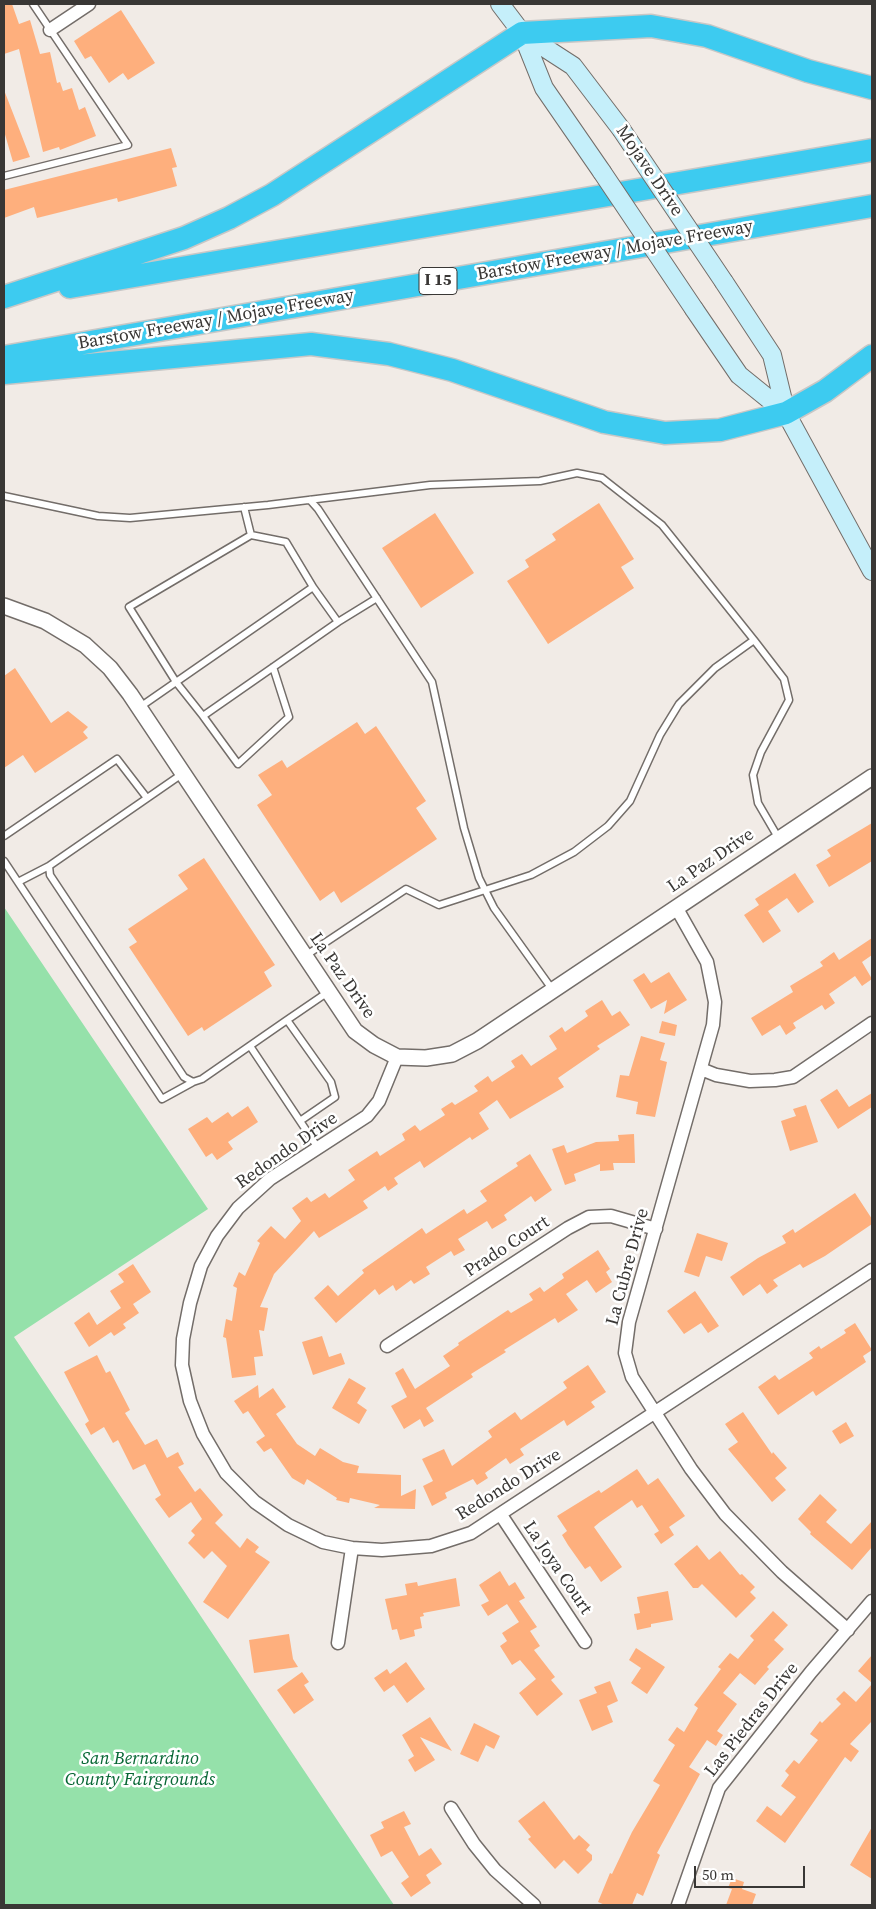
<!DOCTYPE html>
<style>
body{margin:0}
#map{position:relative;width:876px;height:1909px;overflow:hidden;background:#f1ebe6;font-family:"Source Serif 4",serif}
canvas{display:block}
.frame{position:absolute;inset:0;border:5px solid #393735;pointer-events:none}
.scale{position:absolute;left:694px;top:1866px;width:111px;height:22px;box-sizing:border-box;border:2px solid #393735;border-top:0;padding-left:6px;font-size:15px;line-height:18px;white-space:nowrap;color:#393735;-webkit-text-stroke:4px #fff;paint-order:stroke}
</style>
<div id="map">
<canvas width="876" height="1909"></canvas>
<div class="frame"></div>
<div class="scale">50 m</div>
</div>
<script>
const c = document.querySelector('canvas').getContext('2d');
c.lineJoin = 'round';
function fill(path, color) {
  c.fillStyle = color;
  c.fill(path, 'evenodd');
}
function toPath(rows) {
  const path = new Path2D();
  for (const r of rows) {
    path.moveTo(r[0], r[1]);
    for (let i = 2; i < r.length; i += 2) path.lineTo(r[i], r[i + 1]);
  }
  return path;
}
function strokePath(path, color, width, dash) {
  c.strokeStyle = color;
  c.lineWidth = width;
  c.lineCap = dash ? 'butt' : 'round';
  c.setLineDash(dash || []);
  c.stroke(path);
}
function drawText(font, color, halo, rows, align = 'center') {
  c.font = font + ' "Source Serif 4",serif';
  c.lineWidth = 5;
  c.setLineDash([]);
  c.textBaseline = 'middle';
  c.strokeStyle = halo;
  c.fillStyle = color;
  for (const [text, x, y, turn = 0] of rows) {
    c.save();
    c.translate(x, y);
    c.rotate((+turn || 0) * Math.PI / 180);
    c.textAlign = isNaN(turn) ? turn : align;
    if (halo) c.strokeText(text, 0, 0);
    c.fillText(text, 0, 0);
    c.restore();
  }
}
fill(toPath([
 [4,907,208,1209,14,1337,394,1905,4,1905]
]), '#95e1aa');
fill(toPath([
 [4,4,12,4,19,24,30,20,40,54,50,52,57,83,60,82,63,91,72,88,79,110,85,107,96,136,60,150,59,147,43,152,19,49,4,54],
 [121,10,155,63,128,80,123,73,109,83,91,56,85,59,74,41],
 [4,90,30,157,13,162,4,131],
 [171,148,177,167,172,168,177,186,118,202,117,198,37,218,34,207,4,218,4,190],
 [599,503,634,559,621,567,634,588,548,644,507,581,529,567,525,560,556,540,552,534],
 [435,513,474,573,421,608,382,548],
 [15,668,51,723,68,711,88,727,83,732,88,738,35,773,23,755,4,768,4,676],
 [357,722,365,734,376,726,426,801,416,808,437,839,341,903,334,891,320,901,257,805,272,795,258,775,282,760,287,768],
 [872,823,872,861,829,887,816,865,831,856,827,850],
 [204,858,275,965,264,972,272,986,204,1031,202,1027,188,1036,129,947,137,942,128,929,188,889,178,875],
 [795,873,814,902,798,913,787,898,768,911,781,931,763,943,744,915,759,905,755,899],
 [872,938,872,955,862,962,872,979,862,986,855,976,829,994,835,1003,825,1010,822,1005,793,1023,796,1028,786,1035,780,1025,762,1036,751,1018,793,992,790,986,823,966,820,962,834,952,839,960],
 [669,972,687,1000,664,1014,667,1000,651,1009,633,980,644,973,651,983],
 [602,1000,612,1016,620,1011,630,1025,597,1046,600,1049,558,1078,564,1087,510,1119,497,1100,479,1113,489,1129,472,1140,470,1137,424,1168,420,1161,394,1178,398,1184,388,1191,385,1186,363,1201,368,1208,319,1238,314,1231,274,1274,260,1307,268,1308,264,1331,259,1330,263,1356,254,1357,256,1375,232,1378,226,1338,223,1337,226,1319,232,1321,237,1288,233,1286,239,1272,245,1276,260,1243,257,1241,271,1226,285,1239,301,1221,292,1208,307,1197,311,1202,325,1193,329,1198,355,1180,348,1170,377,1151,380,1156,405,1140,402,1134,415,1125,420,1131,445,1115,441,1109,452,1102,455,1105,478,1091,474,1086,488,1076,492,1082,515,1067,511,1061,522,1054,531,1066,557,1049,549,1036,562,1027,565,1032,588,1016,585,1011],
 [662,1021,677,1025,675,1036,659,1033],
 [641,1036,665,1043,660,1060,667,1062,655,1117,636,1114,638,1102,616,1097,620,1075,629,1076],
 [837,1089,849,1107,872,1093,872,1107,838,1129,820,1100],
 [806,1105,818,1142,790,1151,781,1121,796,1116,793,1109],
 [248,1106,258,1122,228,1142,233,1149,217,1160,212,1153,206,1157,188,1129,207,1117,212,1123,228,1112,232,1117],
 [634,1134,635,1163,613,1163,614,1170,600,1171,600,1164,574,1174,576,1181,565,1185,552,1149,564,1145,567,1153,596,1142,619,1141,618,1135],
 [530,1154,552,1190,535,1202,531,1196,504,1215,507,1220,492,1229,487,1221,458,1239,465,1250,454,1256,451,1251,426,1267,430,1274,414,1284,411,1280,396,1291,393,1285,379,1295,375,1289,336,1323,314,1298,328,1285,338,1296,364,1273,362,1270,422,1228,426,1234,464,1209,467,1214,487,1201,480,1191,518,1166,516,1163],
 [855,1193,872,1219,872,1224,825,1256,803,1268,800,1264,773,1280,778,1286,767,1294,760,1284,743,1296,730,1277,758,1258,786,1243,782,1236,793,1229,795,1233],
 [697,1233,728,1243,722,1261,706,1256,699,1277,684,1272],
 [598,1250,610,1269,606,1272,612,1282,596,1293,587,1280,566,1294,578,1310,558,1323,555,1318,504,1350,506,1352,471,1374,473,1377,426,1408,434,1421,424,1427,420,1419,404,1429,391,1406,407,1397,395,1373,403,1368,415,1389,450,1366,443,1356,459,1345,458,1343,508,1310,511,1313,533,1300,529,1294,540,1287,544,1292,564,1278,562,1274],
 [133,1264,151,1292,133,1304,139,1313,123,1324,126,1328,114,1336,111,1332,89,1347,74,1323,89,1312,97,1325,121,1308,110,1291,124,1282,118,1274],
 [695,1291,719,1326,708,1333,701,1323,684,1334,667,1311],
 [855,1323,872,1350,863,1356,866,1362,816,1396,813,1391,778,1415,758,1387,775,1375,779,1380,813,1358,809,1353,819,1346,821,1349,846,1333,844,1330],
 [322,1336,329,1357,341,1353,345,1364,313,1375,302,1342],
 [97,1355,106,1373,110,1371,130,1410,125,1413,145,1445,157,1439,167,1458,178,1452,184,1464,178,1467,195,1492,200,1488,223,1515,215,1523,240,1548,247,1538,259,1547,255,1552,270,1562,228,1619,203,1602,227,1566,212,1551,204,1559,188,1543,195,1535,191,1531,202,1519,191,1502,169,1518,155,1499,161,1495,145,1464,133,1470,118,1440,113,1443,104,1427,91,1435,85,1424,89,1421,64,1372],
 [588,1365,606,1392,591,1402,595,1407,567,1426,564,1420,520,1449,524,1455,510,1464,506,1458,485,1473,488,1478,477,1485,473,1479,445,1493,447,1498,432,1506,423,1486,433,1481,422,1459,444,1449,452,1466,492,1437,488,1431,515,1412,521,1420,567,1388,563,1382],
 [349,1378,366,1388,357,1403,367,1410,359,1424,332,1408],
 [258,1385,259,1398,273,1388,286,1407,276,1414,297,1444,315,1456,320,1448,343,1462,359,1466,357,1473,401,1475,401,1496,416,1489,415,1509,374,1508,380,1505,350,1498,349,1503,336,1500,337,1498,307,1479,304,1485,292,1478,271,1448,264,1452,256,1442,265,1436,248,1411,243,1414,234,1401],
 [743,1412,772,1454,773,1452,787,1468,775,1478,786,1490,772,1502,728,1449,738,1442,725,1424],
 [846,1422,854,1436,840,1444,832,1431],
 [637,1469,648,1485,658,1478,685,1516,669,1527,674,1535,661,1544,654,1534,659,1531,642,1505,637,1508,632,1500,600,1522,594,1527,622,1567,601,1582,590,1566,585,1569,568,1545,562,1535,567,1531,557,1516,599,1490,601,1493],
 [820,1494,837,1510,826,1522,851,1544,872,1521,872,1547,852,1570,810,1534,811,1532,798,1519],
 [697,1545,709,1560,720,1551,740,1575,742,1574,755,1587,750,1592,756,1598,736,1618,702,1584,698,1588,693,1588,674,1564],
 [500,1571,509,1586,515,1582,525,1598,519,1601,537,1627,530,1631,540,1646,534,1650,555,1677,551,1680,563,1694,537,1716,519,1693,536,1679,520,1660,512,1665,500,1646,507,1641,502,1633,519,1622,507,1604,488,1616,481,1605,489,1601,479,1585],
 [456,1578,460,1606,423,1613,424,1616,420,1617,422,1628,414,1630,415,1636,400,1640,397,1629,392,1630,385,1599,407,1595,405,1584,417,1582,418,1586],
 [668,1591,673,1620,651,1624,651,1627,637,1630,634,1614,640,1613,637,1597],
 [773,1611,788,1625,774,1640,784,1649,767,1667,769,1669,755,1685,740,1673,723,1693,737,1704,717,1731,723,1735,716,1746,707,1740,689,1767,700,1774,657,1853,660,1855,643,1896,637,1893,632,1905,605,1905,598,1902,610,1873,612,1874,632,1832,660,1785,653,1781,675,1745,668,1740,677,1727,684,1732,698,1708,694,1705,721,1669,718,1667,730,1653,738,1659,754,1640,750,1636],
 [289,1634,293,1659,298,1667,254,1673,249,1640],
 [636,1648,665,1667,647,1694,631,1683,641,1668,629,1660],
 [872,1655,872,1683,858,1671],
 [406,1662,425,1689,407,1703,394,1685,384,1692,374,1678,387,1669,390,1674],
 [302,1672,309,1682,304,1685,314,1700,294,1714,277,1690],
 [610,1681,618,1701,607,1706,613,1722,592,1731,579,1700,597,1693,594,1687],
 [872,1684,872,1721,850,1744,859,1751,851,1762,845,1757,785,1843,756,1821,767,1806,781,1816,796,1797,781,1786,789,1775,785,1771,794,1760,799,1764,818,1740,810,1734,820,1721,822,1723,841,1704,836,1699,844,1691,856,1702],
 [430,1717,452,1751,420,1737,435,1760,415,1772,408,1760,414,1756,402,1735],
 [474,1723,500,1736,494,1749,486,1745,478,1762,460,1754],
 [544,1801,574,1840,579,1835,590,1845,586,1850,592,1855,592,1860,578,1874,564,1860,555,1869,528,1839,531,1837,518,1821],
 [404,1811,411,1824,404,1827,419,1856,431,1848,442,1864,426,1875,431,1883,411,1897,401,1883,409,1877,392,1851,381,1857,370,1835,384,1828,381,1822],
 [872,1827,872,1879,850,1865],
 [732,1878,744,1882,742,1889,756,1894,752,1905,726,1905,732,1889,728,1888]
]), '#feaf7d');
const service = toPath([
 [4,176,128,145,33,4],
 [4,496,98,516,130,518,268,505,430,485,540,481,577,473,602,478,662,525,754,640],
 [310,500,318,509,432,682,464,828,479,878,494,908,552,989],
 [244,507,251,535,286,542,313,587],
 [251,535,129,607,176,682,203,716,338,622],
 [140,707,313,587,338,622,377,598],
 [203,716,238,764,289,717,273,667],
 [182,774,49,866,50,875,184,1077,193,1082,202,1079,287,1020],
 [4,836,117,759,147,798],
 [4,861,162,1099,193,1082],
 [18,882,49,866],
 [305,956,406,889,439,905,531,875,574,852,608,826,630,801,660,735,679,704,715,668,754,640,784,679,789,700,761,752,753,775,758,803,779,839],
 [250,1046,300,1121],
 [318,1148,300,1121,335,1097,331,1082,287,1020,328,992]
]);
const minor = toPath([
 [50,30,89,4],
 [676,907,707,962,715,1002,713,1025,629,1322,625,1353,632,1377,691,1469,725,1514,782,1572,848,1630],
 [397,1057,379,1101,367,1116,270,1179,238,1208,217,1236,201,1266,190,1303,183,1339,182,1365,190,1401,203,1434,226,1473,255,1502,288,1525,323,1542,352,1548,382,1550,431,1546,471,1533,872,1270],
 [701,1069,716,1075,750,1081,775,1080,793,1077,872,1023],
 [387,1346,568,1228,589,1217,611,1216,656,1229],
 [501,1515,585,1642],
 [338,1643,352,1548],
 [451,1808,474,1844,495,1870,534,1905],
 [678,1905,719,1788,811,1672,872,1601]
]);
const tertiary = toPath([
 [4,606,45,621,85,645,110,668,130,694,355,1031,374,1045,397,1057,426,1058,452,1054,477,1041,872,777]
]);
const secondary = toPath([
 [500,4,522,33,544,88,602,172],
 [522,33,573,66,621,129],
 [724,282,772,355,786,413,872,571],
 [694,309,739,375,786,413]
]);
const motorway = toPath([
 [70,287,872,150],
 [4,297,184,238,229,218,272,195,522,33,651,26,707,36,808,71,872,88],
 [4,357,872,206],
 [4,373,311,344,389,354,452,370,604,422,665,433,720,430,786,413,825,391,872,356]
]);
strokePath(service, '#736d69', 9);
strokePath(minor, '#736d69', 15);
strokePath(tertiary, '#736d69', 18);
strokePath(secondary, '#736d69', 20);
strokePath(motorway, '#c8c7c6', 25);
strokePath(service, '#fff', 6);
strokePath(minor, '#fff', 12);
strokePath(tertiary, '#fff', 15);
strokePath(secondary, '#c5effa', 18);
strokePath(motorway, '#3dcbf0', 22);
const secondaryBridge = toPath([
 [621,129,724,282],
 [602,172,694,309]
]);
strokePath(secondaryBridge, '#736d69', 20, []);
strokePath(secondaryBridge, '#c5effa', 18);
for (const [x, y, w] of [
 [438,281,38]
]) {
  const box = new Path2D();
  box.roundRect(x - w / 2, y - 13.5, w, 27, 4);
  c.fillStyle = '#fff';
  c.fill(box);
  strokePath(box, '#393735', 1);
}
drawText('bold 16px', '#393735', null, [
 ["I 15",438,281]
]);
drawText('18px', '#393735', '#fff', [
 ["Mojave Drive",649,171,56],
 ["Barstow Freeway / Mojave Freeway",615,251,-10],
 ["Barstow Freeway / Mojave Freeway",216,320,-10],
 ["La Paz Drive",711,861,-34],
 ["La Paz Drive",342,976,55],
 ["Redondo Drive",287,1151,-35],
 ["Prado Court",507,1247,-33],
 ["La Cubre Drive",628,1267,-75],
 ["Redondo Drive",509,1485,-32],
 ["La Joya Court",557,1568,56],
 ["Las Piedras Drive",752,1720,-52]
]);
drawText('italic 18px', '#066633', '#fff', [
 ["San Bernardino",140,1759],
 ["County Fairgrounds",140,1780]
]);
</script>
